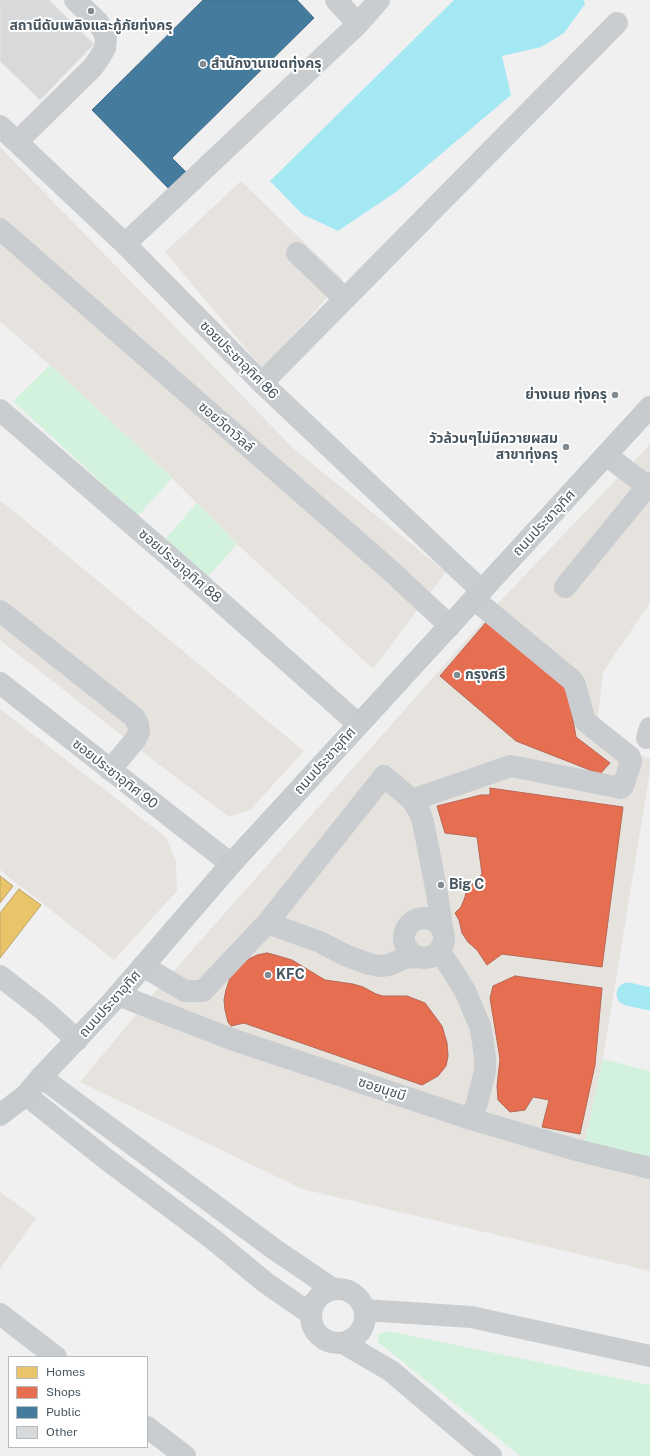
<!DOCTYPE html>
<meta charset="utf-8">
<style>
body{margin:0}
#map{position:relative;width:650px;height:1456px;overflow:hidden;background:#f1f0f0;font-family:"Public Sans",sans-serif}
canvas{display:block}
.legend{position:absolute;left:8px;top:1356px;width:140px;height:92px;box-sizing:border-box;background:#fff;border:1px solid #b5bbbf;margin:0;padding:5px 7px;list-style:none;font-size:12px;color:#46555f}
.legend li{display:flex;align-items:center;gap:8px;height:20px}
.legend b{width:20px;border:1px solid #b5bbbf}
</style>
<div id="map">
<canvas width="650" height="1456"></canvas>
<ul class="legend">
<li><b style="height:11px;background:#e9c46a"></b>Homes</li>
<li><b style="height:11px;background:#e76f51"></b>Shops</li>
<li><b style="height:11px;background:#457b9d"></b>Public</li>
<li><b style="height:11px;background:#d8d9da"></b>Other</li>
</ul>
</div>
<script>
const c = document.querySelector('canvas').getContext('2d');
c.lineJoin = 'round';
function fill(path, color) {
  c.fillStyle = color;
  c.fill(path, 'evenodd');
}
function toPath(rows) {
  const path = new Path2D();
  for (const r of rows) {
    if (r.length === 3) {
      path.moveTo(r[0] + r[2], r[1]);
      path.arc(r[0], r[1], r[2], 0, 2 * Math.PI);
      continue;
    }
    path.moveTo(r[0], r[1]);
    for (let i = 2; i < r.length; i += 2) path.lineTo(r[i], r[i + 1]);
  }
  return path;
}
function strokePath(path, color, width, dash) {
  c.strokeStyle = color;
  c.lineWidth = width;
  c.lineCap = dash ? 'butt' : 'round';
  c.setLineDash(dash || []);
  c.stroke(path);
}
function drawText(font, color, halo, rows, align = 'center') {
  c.font = font + ' "Public Sans","Noto Sans Thai",sans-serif';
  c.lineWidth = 4;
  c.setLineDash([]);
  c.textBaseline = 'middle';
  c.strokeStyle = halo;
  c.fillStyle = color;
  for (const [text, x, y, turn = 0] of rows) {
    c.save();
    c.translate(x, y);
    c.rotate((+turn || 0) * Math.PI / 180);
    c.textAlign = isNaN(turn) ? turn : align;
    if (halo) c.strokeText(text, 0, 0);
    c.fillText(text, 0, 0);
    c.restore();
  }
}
fill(toPath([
 [0,147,294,449,446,572,373,669,237,544,172,478,50,365,0,321],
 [241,181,343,280,263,369,165,252],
 [650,444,650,603,603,672,597,725,634,752,650,759,650,771,603,1059,584,1146,650,1161,650,1271,302,1189,80,1082,149,999,505,596],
 [0,500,304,751,251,809,229,817,158,764,0,640],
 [0,709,166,837,176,861,177,891,114,960,0,870],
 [0,1192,36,1218,0,1269]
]), '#e6e3de');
fill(toPath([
 [50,365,172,478,138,516,13,401],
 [197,503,237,544,206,579,164,540],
 [603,1059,650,1071,650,1161,584,1146],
 [388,1331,650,1385,650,1456,520,1456,378,1342,378,1334]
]), '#d3f2dd');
fill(toPath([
 [454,0,584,0,585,4,564,33,541,47,502,56,511,95,396,192,338,231,302,214,270,181]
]), '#a4e8f4');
const homes = toPath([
 [0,876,13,886,0,903,0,876],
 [19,889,41,905,0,958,0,913,19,889]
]);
fill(homes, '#e9c46a');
strokePath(homes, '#b8a367', 1);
const shops = toPath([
 [488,620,567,686,576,737,610,763,600,774,516,741,440,676,488,620],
 [490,788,623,807,602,967,502,954,487,965,477,950,468,942,462,933,459,920,455,913,461,907,465,897,467,888,476,881,482,874,477,837,445,833,437,806,481,795,490,795,490,788],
 [267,953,275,955,292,960,325,980,353,984,363,987,376,994,383,996,407,996,425,1003,442,1026,447,1043,448,1056,446,1066,438,1076,422,1085,244,1023,231,1026,228,1022,225,1010,224,1000,226,990,231,975,245,961,257,955,267,953],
 [515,976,602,988,595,1065,580,1134,542,1127,549,1100,533,1097,525,1110,510,1112,498,1100,497,1086,500,1059,490,998,493,986,515,976]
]);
fill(shops, '#e76f51');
strokePath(shops, '#b76755', 1);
const public = toPath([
 [203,0,297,0,314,18,172,158,187,173,170,190,92,110,203,0]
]);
fill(public, '#457b9d');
strokePath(public, '#45708a', 1);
strokePath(toPath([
 [628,994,650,999]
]), '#a4e8f4', 23);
const building = toPath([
 [0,0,49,0,94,44,40,100,0,61,0,0]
]);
fill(building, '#d8d9da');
strokePath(building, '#e2e2e3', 1);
strokePath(toPath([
 [336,0,358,24],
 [0,126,125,244,262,383,482,591],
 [17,142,93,67,100,57,105,48,106,36,98,22,75,0],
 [0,229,391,571,450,626],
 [125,244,358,24,379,0],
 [297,253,345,299],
 [262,383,617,23],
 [0,410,178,564,358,724],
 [606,455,647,486],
 [565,587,650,483],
 [0,611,134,717,138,724,139,732,135,740,110,770],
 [0,683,231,864],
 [647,738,650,728],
 [412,800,511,766,621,788,623,786,631,762,630,757,585,721,575,685,572,680,474,599],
 [424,938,20],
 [267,923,320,942,345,955,369,964,380,966,389,965,405,958,417,957],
 [440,952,454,973,466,993,480,1026,483,1042,485,1058,485,1071,477,1103,471,1119],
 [143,966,185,991,203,991,267,923,384,776,412,800,420,813,423,822,437,893,442,928],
 [0,976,45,1011,77,1040],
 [118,995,231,1039,471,1119,576,1150,650,1168],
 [41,1077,274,1249,333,1289],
 [26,1095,106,1159,214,1240,266,1283,311,1314],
 [338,1316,27],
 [365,1310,471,1317,650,1356],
 [0,1314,56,1357],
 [343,1343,391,1371,491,1456],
 [147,1427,185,1456]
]), '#cacdd0', 22);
strokePath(toPath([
 [0,1115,26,1095,41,1077,113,1001,231,864,650,407]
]), '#c6cbce', 22);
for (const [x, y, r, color] of [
 [91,11,4,"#828b92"],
 [203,64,4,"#828b92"],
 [615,395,4,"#828b92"],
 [566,447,4,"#828b92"],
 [457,675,4,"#828b92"],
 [441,885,4,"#828b92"],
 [268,975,4,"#828b92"]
]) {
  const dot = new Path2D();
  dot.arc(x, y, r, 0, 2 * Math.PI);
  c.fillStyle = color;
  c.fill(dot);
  strokePath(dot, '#fff', 1.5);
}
drawText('bold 14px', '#46555f', '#fff', [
 ["สถานีดับเพลิงและกู้ภัยทุ่งครุ",91,26,"center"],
 ["สำนักงานเขตทุ่งครุ",211,64],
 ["ย่างเนย ทุ่งครุ",607,395,"right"],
 ["วัวล้วนๆไม่มีควายผสม",558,439,"right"],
 ["สาขาทุ่งครุ",558,455,"right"],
 ["กรุงศรี",465,675],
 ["Big C",449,885],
 ["KFC",276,975]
], 'left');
drawText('14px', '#46555f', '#fff', [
 ["ซอยประชาอุทิศ 86",239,360,45],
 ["ซอยวีดาวิลล์",226,427,41],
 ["ถนนประชาอุทิศ",544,523,-47],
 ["ซอยประชาอุทิศ 88",180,566,41],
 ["ถนนประชาอุทิศ",325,761,-48],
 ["ซอยประชาอุทิศ 90",115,774,38],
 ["ถนนประชาอุทิศ",110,1004,-48],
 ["ซอยนุชมี",382,1089,18]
]);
</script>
